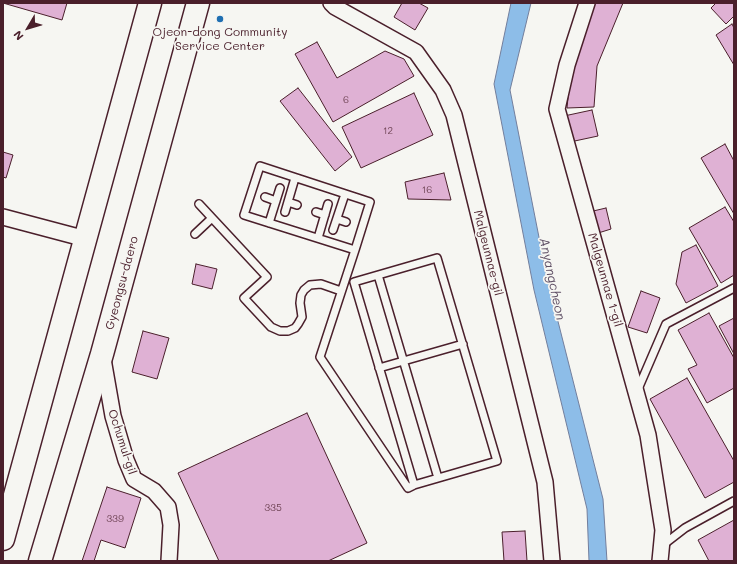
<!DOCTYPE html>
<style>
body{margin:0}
#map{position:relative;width:737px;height:564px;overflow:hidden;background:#f6f6f2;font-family:Mali,sans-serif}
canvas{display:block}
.frame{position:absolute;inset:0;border:4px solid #4a1f2b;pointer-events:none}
.north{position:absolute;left:8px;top:8px;width:40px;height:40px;-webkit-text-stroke:3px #f6f6f2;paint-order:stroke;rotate:232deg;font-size:11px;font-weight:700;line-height:16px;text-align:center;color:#4a1f2b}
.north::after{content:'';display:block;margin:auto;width:14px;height:18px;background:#4a1f2b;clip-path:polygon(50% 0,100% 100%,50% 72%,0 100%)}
</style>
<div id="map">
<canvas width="737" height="564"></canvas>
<div class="frame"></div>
<div class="north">N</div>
</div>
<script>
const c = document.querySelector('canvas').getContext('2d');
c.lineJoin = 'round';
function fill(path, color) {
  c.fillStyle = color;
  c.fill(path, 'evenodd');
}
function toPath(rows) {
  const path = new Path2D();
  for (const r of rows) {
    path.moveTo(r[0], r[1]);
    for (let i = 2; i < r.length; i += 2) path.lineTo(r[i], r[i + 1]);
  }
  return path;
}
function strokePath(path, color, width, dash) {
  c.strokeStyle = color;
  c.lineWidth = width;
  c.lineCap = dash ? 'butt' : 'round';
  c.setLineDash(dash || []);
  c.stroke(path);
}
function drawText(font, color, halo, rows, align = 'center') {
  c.font = font + ' Mali,sans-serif';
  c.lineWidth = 3.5;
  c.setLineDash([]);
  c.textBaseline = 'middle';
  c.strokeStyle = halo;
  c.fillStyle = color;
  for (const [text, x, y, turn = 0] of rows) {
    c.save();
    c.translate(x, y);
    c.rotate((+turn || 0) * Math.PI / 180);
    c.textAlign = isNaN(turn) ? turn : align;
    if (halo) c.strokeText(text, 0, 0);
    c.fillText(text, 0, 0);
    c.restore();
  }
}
const water = toPath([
 [511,3,531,3,510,90,547,278,603,499,607,561,589,561,587,509,534,290,494,84,511,3]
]);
fill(water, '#8dbde8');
strokePath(water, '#727e9c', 1);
const building = toPath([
 [3,3,67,3,62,20,3,3],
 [402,3,419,3,428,8,415,30,394,17,402,3],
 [593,3,623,3,597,66,594,107,567,108,572,56,593,3],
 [716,3,734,3,734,16,726,24,711,8,716,3],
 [732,24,734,28,734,65,716,35,732,24],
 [317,42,337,78,385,51,404,59,414,76,333,122,295,54,317,42],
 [298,88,352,157,335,171,280,101,298,88],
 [414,93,433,135,361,168,342,127,414,93],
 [592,110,598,136,570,142,564,116,592,110],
 [725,144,734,161,734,214,701,158,725,144],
 [3,152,13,155,6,178,3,177,3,152],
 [444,173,451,200,408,199,405,182,444,173],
 [725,207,734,222,734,275,721,283,689,228,725,207],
 [606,208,611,229,595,234,589,212,606,208],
 [696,245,718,286,686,303,676,284,682,252,696,245],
 [196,264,217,269,212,289,192,284,196,264],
 [641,291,660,298,647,333,628,327,641,291],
 [709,313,734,358,734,388,707,403,688,369,697,365,678,330,709,313],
 [734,318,734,354,719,326,734,318],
 [143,331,169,338,157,379,132,372,143,331],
 [687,378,734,461,734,482,705,498,650,399,687,378],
 [307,413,367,543,328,561,219,561,178,473,307,413],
 [107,487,141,498,125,548,101,540,94,561,82,561,107,487],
 [734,520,734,561,709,561,698,540,734,520],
 [525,531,527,561,504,561,502,532,525,531]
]);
fill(building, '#dfb1d4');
strokePath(building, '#4a1f2b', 1);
const lane = toPath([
 [260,166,370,202,355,250,244,215,260,166],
 [265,197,276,201],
 [288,202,297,205],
 [199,204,267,277,244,298,271,327,280,331,288,331,295,328,298,324,302,317,300,303,301,295,304,290,310,285,321,284,341,291],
 [285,212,295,178],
 [316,212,325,215],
 [337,219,346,222],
 [269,223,280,188],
 [333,230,345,194],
 [195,234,212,218],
 [318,238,328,204],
 [355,250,320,357,408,488,414,485,497,461,437,258,354,282,414,485],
 [378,275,438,478],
 [379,368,463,344],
 [638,389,666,324,734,288],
 [663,545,685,528,734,501]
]);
const street = toPath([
 [331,3,335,7,416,52,443,90,454,115,545,482,552,561],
 [587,3,567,65,557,109,648,435,663,530,660,561],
 [3,217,86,239],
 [103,359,113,416,126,460,134,479,154,491,168,507,171,525,169,561]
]);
const primary = toPath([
 [3,539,150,3],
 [40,561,102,354,198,3]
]);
strokePath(lane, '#4a1f2b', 10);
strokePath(street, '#4a1f2b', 18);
strokePath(primary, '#4a1f2b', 25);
strokePath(lane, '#f6f6f2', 7);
strokePath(street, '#f6f6f2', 15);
strokePath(primary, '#f6f6f2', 22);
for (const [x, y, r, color] of [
 [220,19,4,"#1f6fb2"]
]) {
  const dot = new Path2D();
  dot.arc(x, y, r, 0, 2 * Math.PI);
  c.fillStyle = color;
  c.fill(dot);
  strokePath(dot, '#f6f6f2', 1.5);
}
drawText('10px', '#6f4455', null, [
 ["6",346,100],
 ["12",388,131],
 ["16",427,190],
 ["335",273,508],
 ["339",115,519]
]);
drawText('12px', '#4a1f2b', '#f6f6f2', [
 ["Ojeon-dong Community",220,32],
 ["Service Center",220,46]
]);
drawText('12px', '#4a1f2b', '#f6f6f2', [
 ["Malgeunnae-gil",488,253,76],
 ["Malgeunnae 1-gil",605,280,74],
 ["Gyeongsu-daero",122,283,-75],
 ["Ochumul-gil",122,442,72]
]);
drawText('italic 13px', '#5e4e64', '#f6f6f2', [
 ["Anyangcheon",552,279,78]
]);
</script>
